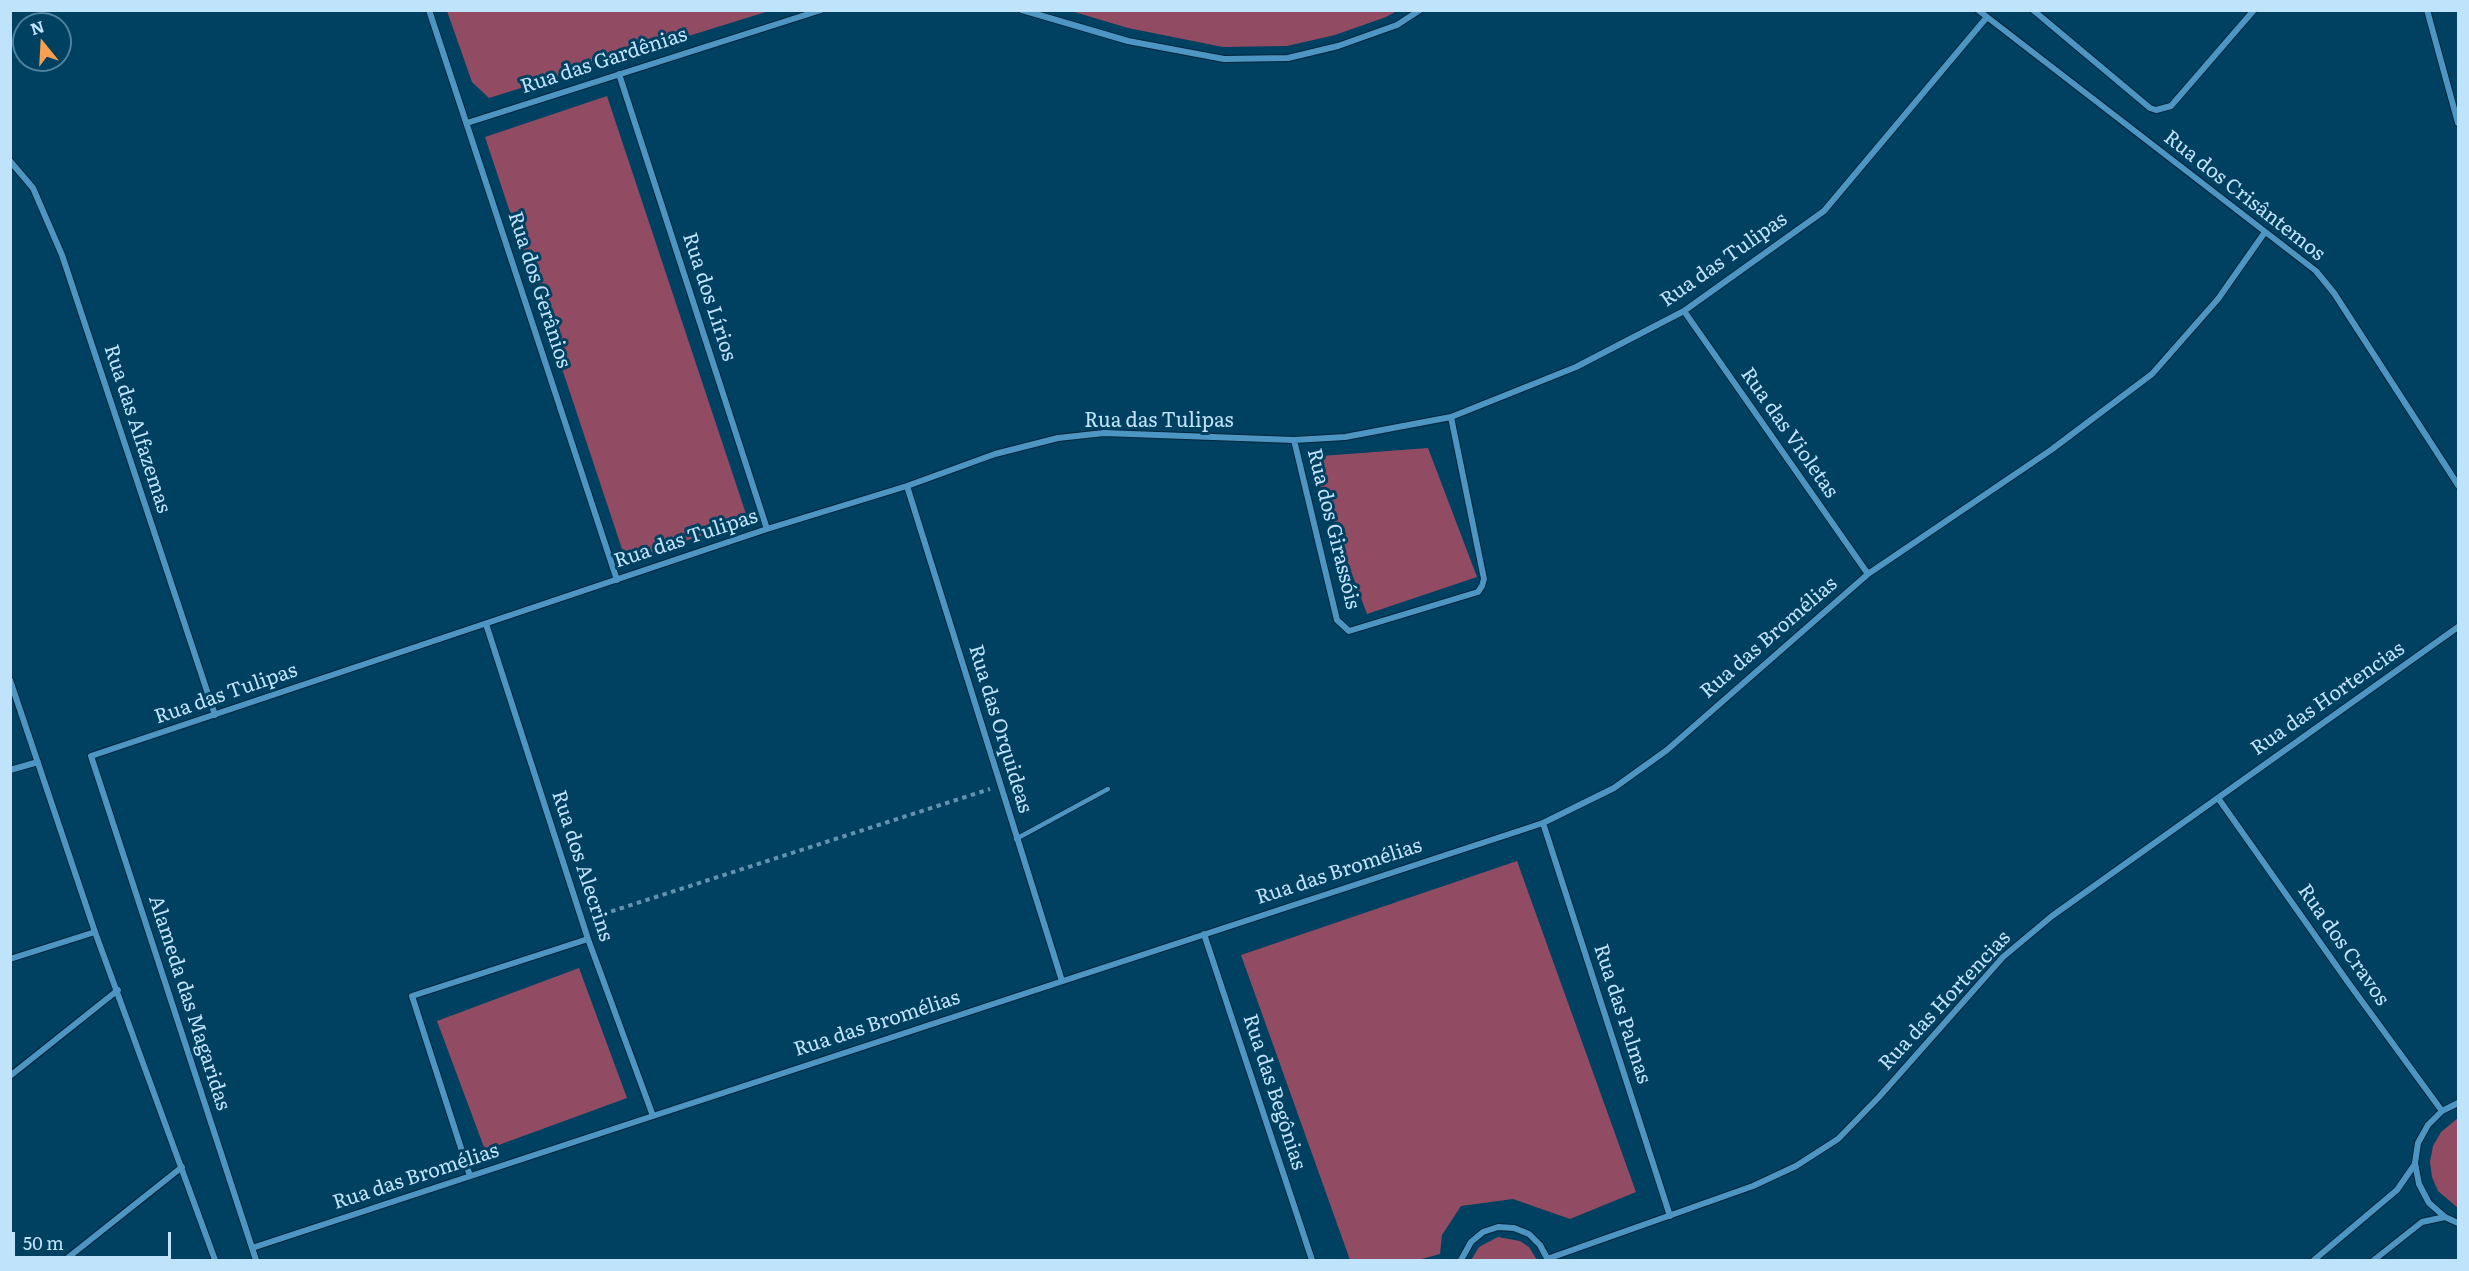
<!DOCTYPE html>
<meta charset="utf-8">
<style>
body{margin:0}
#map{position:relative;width:2469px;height:1271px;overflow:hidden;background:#004060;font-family:Literata,serif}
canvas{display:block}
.frame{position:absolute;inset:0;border:12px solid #c0e3fc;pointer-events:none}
.north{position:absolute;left:12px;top:12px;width:60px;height:60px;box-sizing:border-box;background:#004060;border:2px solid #4d819e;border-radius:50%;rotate:342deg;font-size:16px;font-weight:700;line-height:24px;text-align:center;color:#c0e3fc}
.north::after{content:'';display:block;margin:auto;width:21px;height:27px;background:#fa9f50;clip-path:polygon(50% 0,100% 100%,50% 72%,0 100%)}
.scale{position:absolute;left:12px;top:1232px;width:159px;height:27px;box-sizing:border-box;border:3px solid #c0e3fc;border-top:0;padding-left:8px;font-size:18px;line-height:21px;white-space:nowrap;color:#c0e3fc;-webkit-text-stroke:4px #004060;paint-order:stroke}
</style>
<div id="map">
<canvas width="2469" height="1271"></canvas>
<div class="frame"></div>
<div class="north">N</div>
<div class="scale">50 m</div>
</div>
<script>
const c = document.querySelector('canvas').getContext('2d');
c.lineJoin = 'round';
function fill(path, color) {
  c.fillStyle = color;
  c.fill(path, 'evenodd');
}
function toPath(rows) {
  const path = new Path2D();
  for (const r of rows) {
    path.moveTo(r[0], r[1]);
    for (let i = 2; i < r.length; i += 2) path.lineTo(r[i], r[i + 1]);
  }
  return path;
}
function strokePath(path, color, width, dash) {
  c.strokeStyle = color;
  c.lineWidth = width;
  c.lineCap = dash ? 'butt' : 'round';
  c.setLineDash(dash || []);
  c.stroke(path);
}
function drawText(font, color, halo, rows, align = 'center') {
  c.font = font + ' Literata,serif';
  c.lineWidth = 6;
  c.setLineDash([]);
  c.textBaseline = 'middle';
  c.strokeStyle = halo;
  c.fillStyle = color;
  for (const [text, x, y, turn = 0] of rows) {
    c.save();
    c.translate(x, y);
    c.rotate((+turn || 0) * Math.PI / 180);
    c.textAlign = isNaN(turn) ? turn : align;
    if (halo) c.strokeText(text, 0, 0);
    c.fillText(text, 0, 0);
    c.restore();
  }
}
fill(toPath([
 [447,11,447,10,769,11,489,98,472,82],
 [1071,11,1397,11,1386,17,1335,35,1287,46,1223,47,1128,28],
 [607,96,748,520,626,561,485,137],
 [1428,448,1477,577,1367,614,1308,457],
 [1517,861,1636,1192,1570,1219,1513,1199,1461,1206,1442,1235,1440,1254,1418,1260,1350,1260,1241,955],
 [579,968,627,1098,485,1150,437,1021],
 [2458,1118,2458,1208,2438,1191,2432,1177,2430,1162,2433,1146,2441,1132],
 [1498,1237,1520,1241,1529,1247,1537,1260,1471,1260,1479,1247]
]), '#914c64');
const service = toPath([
 [1016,839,1108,789]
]);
const minor = toPath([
 [429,10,617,580],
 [1022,10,1128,41,1224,59,1288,58,1338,46,1397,25,1420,10],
 [1978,10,2316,271,2334,293,2458,485],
 [2033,10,2150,108,2156,110,2171,106,2254,10],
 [2427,10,2458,123],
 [619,74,767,529],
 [467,123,821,10],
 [10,161,33,188,62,255,215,715],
 [1684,311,1868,574],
 [1294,440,1337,620,1349,631,1478,592,1482,586,1484,579,1451,417],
 [907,486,1062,981],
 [486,624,588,939,653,1116],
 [10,680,95,932,215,1260],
 [10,770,38,762],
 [2218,798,2350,985,2442,1111],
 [1543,823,1670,1216],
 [1204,934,1312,1260],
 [10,959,95,932],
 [10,1076,118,990],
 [2458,1103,2442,1111,2428,1125,2418,1143,2415,1163,2419,1184,2429,1203,2445,1217,2458,1223],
 [470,1176,412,996,588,939],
 [252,1248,1543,823,1614,788,1667,750,1868,574,2051,450,2152,374,2218,299,2265,232],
 [1547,1259,1753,1186,1796,1166,1838,1139,1879,1097,2003,957,2052,916,2458,627],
 [65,1260,182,1167],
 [256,1260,91,756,767,529,907,486,995,454,1058,438,1104,433,1294,440,1345,437,1451,417,1576,367,1684,311,1824,211,1987,17],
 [1461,1260,1471,1242,1483,1232,1498,1227,1514,1228,1529,1234,1540,1245,1548,1260],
 [2314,1260,2397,1190,2415,1164],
 [2374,1260,2422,1222,2445,1217]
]);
strokePath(service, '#00253b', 6);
strokePath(minor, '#00253b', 8);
strokePath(toPath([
 [594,917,990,789]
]), '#6294b0', 4, [4.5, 4.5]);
strokePath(service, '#4d95c2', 4.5);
strokePath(minor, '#4d95c2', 6);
drawText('20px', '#c0e3fc', '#004060', [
 ["Rua das Gardênias",604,61,-18],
 ["Rua dos Crisântemos",2244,196,38],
 ["Rua das Tulipas",1724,260,-35],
 ["Rua dos Gerânios",539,290,72],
 ["Rua dos Lírios",709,297,72],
 ["Rua das Tulipas",1159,421],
 ["Rua das Alfazemas",137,429,72],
 ["Rua das Violetas",1789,433,55],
 ["Rua dos Girassóis",1333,529,76],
 ["Rua das Tulipas",686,539,-18],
 ["Rua das Bromélias",1769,638,-41],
 ["Rua das Tulipas",226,694,-19],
 ["Rua das Hortencias",2328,699,-35],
 ["Rua das Orquideas",1000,729,73],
 ["Rua dos Alecrins",582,866,72],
 ["Rua das Bromélias",1339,872,-18],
 ["Rua dos Cravos",2343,945,55],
 ["Rua das Hortencias",1945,1001,-47],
 ["Alameda das Magaridas",189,1003,72],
 ["Rua das Palmas",1622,1014,72],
 ["Rua das Bromélias",877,1024,-18],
 ["Rua das Begônias",1274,1092,72],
 ["Rua das Bromélias",416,1177,-18]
]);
</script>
